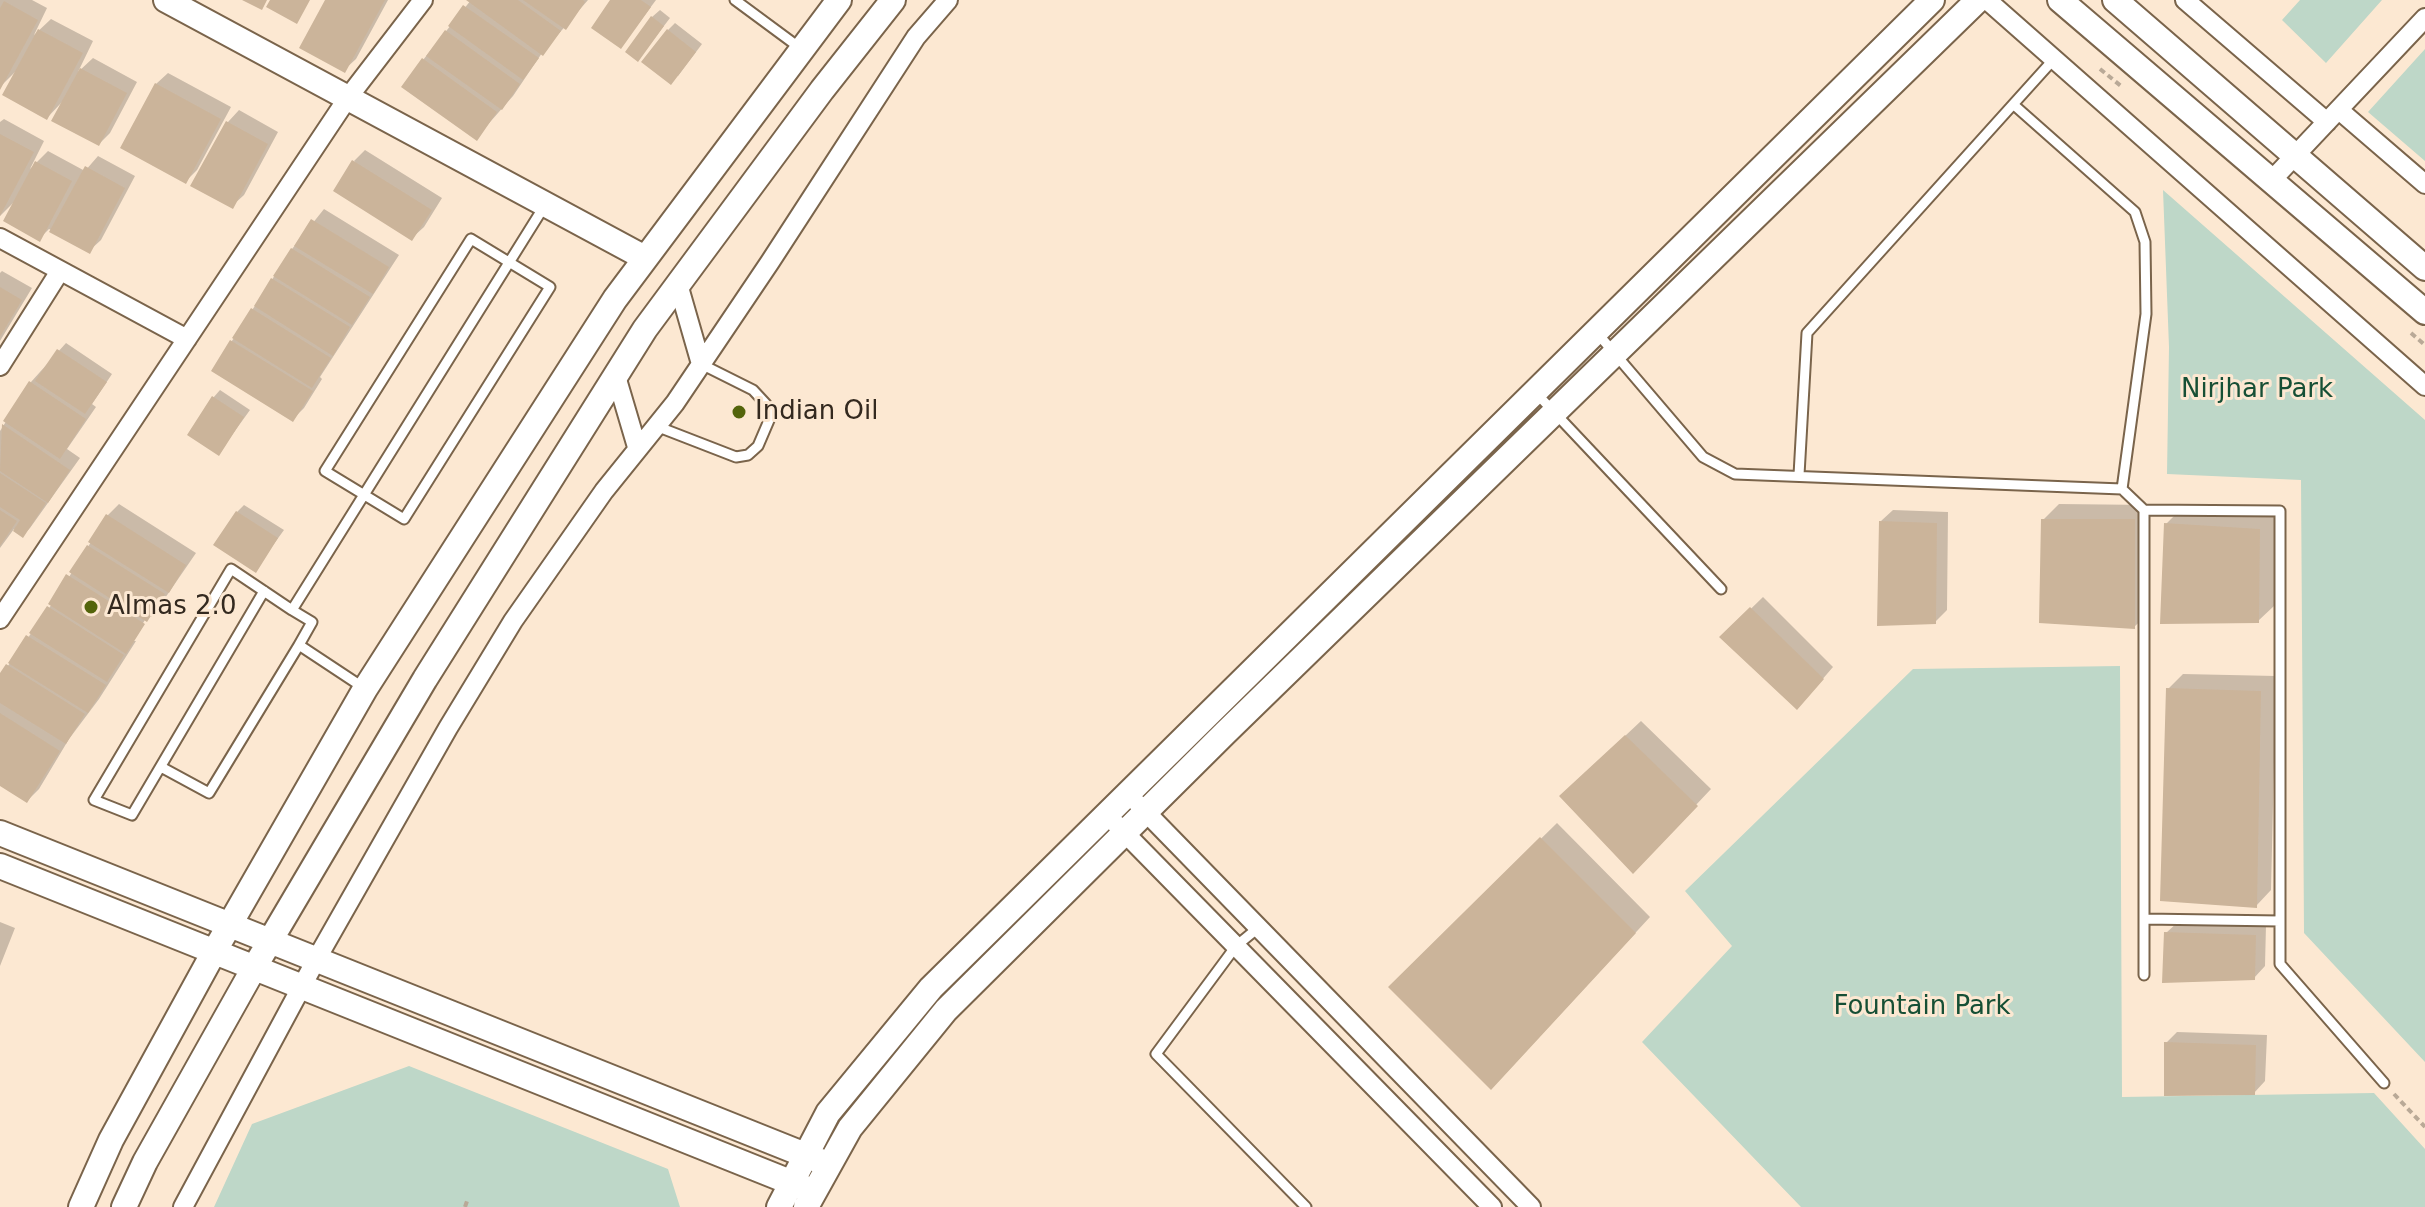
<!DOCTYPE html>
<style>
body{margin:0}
canvas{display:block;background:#fce8d2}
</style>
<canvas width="2425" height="1207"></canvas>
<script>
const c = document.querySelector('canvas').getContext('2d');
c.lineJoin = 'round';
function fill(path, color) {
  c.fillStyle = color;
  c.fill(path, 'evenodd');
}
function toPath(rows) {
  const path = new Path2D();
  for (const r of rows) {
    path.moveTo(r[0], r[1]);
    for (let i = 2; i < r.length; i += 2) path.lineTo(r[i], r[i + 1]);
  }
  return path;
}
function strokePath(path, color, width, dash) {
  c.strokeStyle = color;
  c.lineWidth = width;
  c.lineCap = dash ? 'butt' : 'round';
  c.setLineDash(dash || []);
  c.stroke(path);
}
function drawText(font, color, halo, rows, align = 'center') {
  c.font = font + ' "DejaVu Sans",sans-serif';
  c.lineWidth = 6;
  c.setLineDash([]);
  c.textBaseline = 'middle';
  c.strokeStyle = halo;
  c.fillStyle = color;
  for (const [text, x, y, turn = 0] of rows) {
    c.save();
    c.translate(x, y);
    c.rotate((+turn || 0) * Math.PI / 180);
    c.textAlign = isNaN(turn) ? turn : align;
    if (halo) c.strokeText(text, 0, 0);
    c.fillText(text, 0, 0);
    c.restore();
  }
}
fill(toPath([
 [2300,0,2382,0,2326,63,2282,20],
 [2425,49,2425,161,2368,112],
 [2163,190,2425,420,2425,1062,2304,933,2301,480,2167,474,2169,347],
 [2120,666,2122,1097,2374,1093,2425,1149,2425,1207,1801,1207,1642,1042,1732,946,1685,891,1913,669],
 [409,1066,668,1169,680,1207,214,1207,252,1124]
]), '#bed7c8');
fill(toPath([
 [0,0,32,0,47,8,34,35,51,19,93,41,78,72,93,58,137,82,110,133,99,144,62,102,47,118,15,72,0,87],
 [328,0,388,0,356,59,344,70],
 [471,0,588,0,542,53,513,96,476,138,423,60],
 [613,0,656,0,621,47],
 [660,10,670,18,638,60,652,17],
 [675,23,702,44,678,76,668,30],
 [168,73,231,107,197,170,185,182,156,84],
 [239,110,278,132,244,195,232,206,193,185,228,122],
 [4,119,44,141,30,169,48,151,85,171,98,156,135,176,101,240,89,251,49,229,39,239,14,202,0,216,0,122],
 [365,150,442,198,424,227,412,238,354,161],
 [324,209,399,255,320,377,322,379,304,408,293,419,213,370,292,249],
 [2,271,32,288,0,341,0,273],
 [66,343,112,374,92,404,96,407,67,449,80,458,30,528,23,535,14,529,0,548,0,431,31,382],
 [220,390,250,410,219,453,213,398],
 [119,504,196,553,152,617,148,615,132,641,136,641,99,699,69,739,39,789,27,801,0,783,0,677,52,604,108,515],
 [2059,504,2150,505,2150,612,2134,627,2043,520],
 [244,505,284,530,255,570,237,512],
 [2181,509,2274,514,2274,606,2258,621,2166,524],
 [1893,510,1948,512,1947,610,1935,622,1881,521],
 [1763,597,1833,667,1808,696,1722,637],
 [2183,674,2276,676,2271,890,2256,906,2168,689],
 [1641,721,1711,789,1648,856,1577,781],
 [1557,823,1650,917,1506,1073,1390,987],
 [0,922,15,928,0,966],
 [2178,922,2266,925,2265,966,2254,978,2166,933],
 [2177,1032,2267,1035,2265,1081,2254,1093,2166,1043]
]), '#0003');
fill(toPath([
 [242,0,267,0,262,10],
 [270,0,310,0,297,24,266,7],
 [325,0,385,0,345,73,299,48],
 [466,0,518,0,561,31,543,56],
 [523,0,583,0,585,2,566,30],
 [610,0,641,0,651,7,621,49,591,28],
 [4,1,38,20,0,90,0,8],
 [463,5,539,58,523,80,448,26],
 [651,16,664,26,638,62,625,52],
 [38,29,83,53,47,120,2,95],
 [667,29,696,52,671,85,641,62],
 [445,30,520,84,502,110,426,56],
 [422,58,497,112,477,141,401,87],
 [80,68,127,93,99,146,51,121],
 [155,83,221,119,186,184,120,148],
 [226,121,268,144,233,209,190,186],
 [0,134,34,152,0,216],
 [352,160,432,210,412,241,333,191],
 [35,161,72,181,40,242,3,221],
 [85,166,125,188,90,254,49,232],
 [311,219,389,267,373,294,294,246],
 [291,248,370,297,352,325,273,276],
 [271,278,350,327,333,356,254,306],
 [0,287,22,300,0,337],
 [251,308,331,358,312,388,232,338],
 [230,340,313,391,293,422,211,371],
 [57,349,107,382,85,414,35,381],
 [29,381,86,419,60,459,3,421],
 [212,396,244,417,219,456,187,435],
 [2,424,70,470,48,503,0,471],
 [0,473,46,503,23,538,13,531,20,520,0,507],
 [0,510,17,521,0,546],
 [236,511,278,538,256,573,213,545],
 [106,514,186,565,169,593,88,542],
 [2041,519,2135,519,2135,629,2039,623],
 [1879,521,1937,523,1936,624,1877,626],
 [2164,523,2260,529,2259,623,2160,624],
 [87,545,165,594,147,622,69,572],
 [66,574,145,624,126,654,48,604],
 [47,606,124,655,107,682,29,633],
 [1750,607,1824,679,1797,710,1719,637],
 [26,635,106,685,88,713,8,663],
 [6,664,85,714,66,744,0,703,0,673],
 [2166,688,2261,691,2257,908,2160,901],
 [0,713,60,751,27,803,0,786],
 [1625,735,1698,806,1633,874,1559,796],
 [1540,837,1636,933,1491,1090,1388,987],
 [2164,932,2256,935,2255,980,2162,983],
 [2164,1042,2256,1045,2255,1095,2164,1096]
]), '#cbb49a');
const service = toPath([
 [735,0,800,48],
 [2014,105,2135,212,2145,242,2146,314,2122,489],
 [471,239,550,287,404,519,325,471,471,239],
 [1598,334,1703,457,1735,474,2122,489,2144,510,2280,511,2280,964,2384,1083],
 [1537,394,1721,589],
 [656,426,736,457,748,455,758,446,770,418,766,404,753,390,701,364],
 [1799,475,1807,333,2054,59],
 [2144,510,2144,975],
 [264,591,132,815,94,800,231,569,292,610],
 [364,688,299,645,312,622,292,610,545,205],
 [161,767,209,793,299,645],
 [2145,919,2280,921],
 [1258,928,1236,946,1156,1054,1306,1207]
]);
const minor = toPath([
 [1987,0,2425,386],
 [2185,0,2327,122],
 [2339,110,2425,184],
 [2271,181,2425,18],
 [0,238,187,339],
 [678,284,701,364],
 [0,366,60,271],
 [616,376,637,447],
 [0,619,347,99,423,0],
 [1138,804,1531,1207],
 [1116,824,1492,1207],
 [183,1207,316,960,448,728,513,621,604,491,675,403,770,262,916,37,948,0]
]);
const tertiary = toPath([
 [166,0,645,258],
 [2060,0,2425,312],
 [2115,0,2425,268],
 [0,833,820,1161],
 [0,866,805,1188],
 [81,1207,111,1140,214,952,365,689,615,299,839,0],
 [124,1207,145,1162,254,968,425,679,645,329,822,90,893,0],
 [779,1207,828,1113,931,988,1932,0],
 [806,1207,850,1128,946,1010,1225,733,1978,0]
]);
strokePath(service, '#7a644b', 13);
strokePath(minor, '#7a644b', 22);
strokePath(tertiary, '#7a644b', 28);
strokePath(toPath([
 [2100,69,2121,86],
 [2411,333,2425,345],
 [2394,1094,2425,1127],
 [465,1207,467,1201]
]), '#b9a997', 4, [6, 4]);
strokePath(service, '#fff', 9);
strokePath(minor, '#fff', 18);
strokePath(tertiary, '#fff', 24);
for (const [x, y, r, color] of [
 [739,412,8,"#53640b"],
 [91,607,8,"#53640b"]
]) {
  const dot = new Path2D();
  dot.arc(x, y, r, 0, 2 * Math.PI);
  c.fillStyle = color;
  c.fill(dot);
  strokePath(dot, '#fce8d2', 3);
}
drawText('26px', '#164f35', '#fce8d2', [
 ["Nirjhar Park",2257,390],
 ["Fountain Park",1922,1007]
]);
drawText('26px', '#33291f', '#fce8d2', [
 ["Indian Oil",755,412],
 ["Almas 2.0",107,607]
], 'left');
</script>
